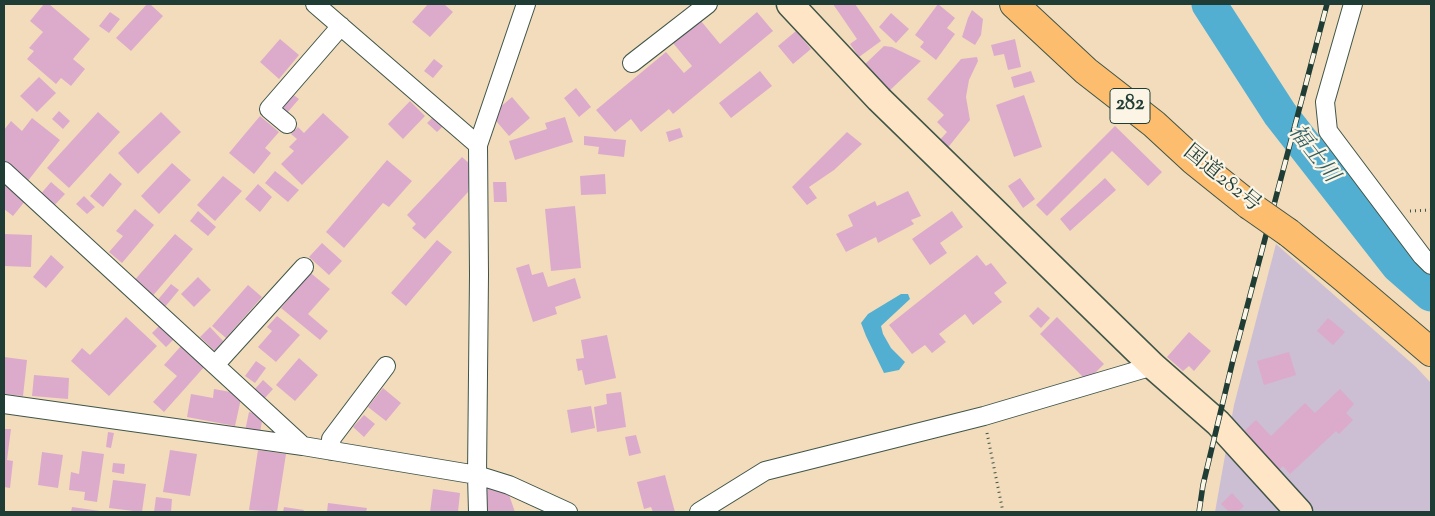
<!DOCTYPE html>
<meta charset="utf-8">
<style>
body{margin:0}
#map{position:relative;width:1435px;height:516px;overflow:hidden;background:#f2dcbc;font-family:"Sorts Mill Goudy",serif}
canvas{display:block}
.frame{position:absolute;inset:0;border:5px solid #1f3d34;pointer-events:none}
</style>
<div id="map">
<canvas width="1435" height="516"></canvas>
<div class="frame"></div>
</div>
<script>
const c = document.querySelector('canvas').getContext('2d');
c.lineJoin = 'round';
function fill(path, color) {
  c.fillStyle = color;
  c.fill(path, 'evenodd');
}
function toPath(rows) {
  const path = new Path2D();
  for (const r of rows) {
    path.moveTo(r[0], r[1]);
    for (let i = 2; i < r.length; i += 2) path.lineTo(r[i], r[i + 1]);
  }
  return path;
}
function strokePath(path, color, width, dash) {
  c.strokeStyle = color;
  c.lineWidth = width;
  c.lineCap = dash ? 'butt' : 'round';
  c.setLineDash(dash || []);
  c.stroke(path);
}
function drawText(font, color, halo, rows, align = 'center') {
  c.font = font + ' "Sorts Mill Goudy","Noto Serif JP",serif';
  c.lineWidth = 4.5;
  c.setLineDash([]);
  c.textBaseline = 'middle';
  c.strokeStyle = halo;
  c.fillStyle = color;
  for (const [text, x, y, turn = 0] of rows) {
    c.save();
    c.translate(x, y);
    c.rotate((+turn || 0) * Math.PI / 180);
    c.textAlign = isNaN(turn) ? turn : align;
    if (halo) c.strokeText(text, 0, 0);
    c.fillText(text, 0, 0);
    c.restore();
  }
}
fill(toPath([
 [1276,244,1416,367,1431,383,1431,512,1215,512,1234,405]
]), '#ccbed3');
fill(toPath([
 [901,294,908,294,910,299,881,326,883,334,891,348,905,362,899,370,884,373,866,336,861,323,868,314]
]), '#53afd1');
strokePath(toPath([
 [1209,4,1280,114,1398,265,1431,294]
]), '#53afd1', 35);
fill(toPath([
 [44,4,49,4,90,39,73,59,85,69,71,86,61,78,56,84,27,59,34,51,29,48,43,32,30,21],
 [147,4,150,4,163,16,131,51,116,38],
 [428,4,444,4,453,12,430,37,412,22],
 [833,4,855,4,881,41,859,57,850,44,857,39],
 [938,4,955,18,947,28,955,34,936,60,920,47,924,42,915,35],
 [972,10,983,19,981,35,975,45,962,37,968,18],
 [110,12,120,19,109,33,99,26],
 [757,12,773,31,673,114,669,109,641,132,631,119,615,132,596,110,666,52,684,73,692,66,673,43,701,21,720,44],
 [891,13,909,29,896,43,879,27],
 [796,31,811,49,793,64,778,46],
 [280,39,299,55,279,79,260,62],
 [1015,39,1021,67,1008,70,1004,54,994,56,991,45],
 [884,46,892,47,921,61,888,92,863,66],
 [977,57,978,61,969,80,966,97,970,120,946,150,938,142,947,132,937,122,944,115,927,99,961,59],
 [434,59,443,66,433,78,424,71],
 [760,71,772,86,731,118,719,103],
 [1031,71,1035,82,1014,88,1011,77],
 [39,77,56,93,37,112,20,96],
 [576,88,591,107,579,117,564,98],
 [291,93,299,99,287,113,279,107],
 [1024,95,1042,147,1014,157,996,105],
 [512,97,530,118,509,136,491,115],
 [410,101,425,116,403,139,388,124],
 [59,111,70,121,63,129,52,119],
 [98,112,120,132,69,188,47,168],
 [161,112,181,132,138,174,118,153],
 [323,113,349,137,302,185,281,164,294,151,289,147,297,139,291,134,298,127,304,133],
 [260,116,279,132,265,148,271,153,254,174,229,153],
 [434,116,444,125,437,132,427,123],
 [565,117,573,142,515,160,509,141,547,129,545,123],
 [32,118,60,140,27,182,4,164,4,130,11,121,22,131],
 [1115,126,1162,172,1148,186,1112,151,1047,216,1036,205],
 [680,128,683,137,669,142,666,132],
 [847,132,862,144,834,170,809,187,817,198,807,205,792,187],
 [584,136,626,140,624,157,598,154,599,147,584,145],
 [462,157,471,165,468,192,425,239,412,228,416,224,407,215],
 [387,160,412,181,389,207,383,203,344,248,326,232],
 [172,163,191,180,159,214,141,196],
 [275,171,299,190,288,202,265,183],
 [110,173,122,184,103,207,90,196],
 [605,174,606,194,581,195,580,176],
 [223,176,242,191,215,221,197,205],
 [1020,178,1035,199,1023,208,1008,186],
 [1105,178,1116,190,1070,231,1060,219],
 [4,182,26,200,13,216,4,209],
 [51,182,65,194,51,209,38,197],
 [493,182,506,182,507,202,494,202],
 [258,184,272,197,260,212,245,199],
 [908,191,921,216,911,220,914,224,878,243,876,237,846,252,836,234,853,226,848,215,875,201,877,206],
 [84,196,95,207,87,214,76,204],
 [575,206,581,268,551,271,545,209],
 [135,209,154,225,122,263,109,252,123,236,116,231],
 [198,211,216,227,208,236,190,221],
 [952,211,963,227,940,243,947,253,930,265,912,239],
 [4,234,32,235,31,267,4,266],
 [175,234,193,249,150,299,132,283],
 [437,240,452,252,406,306,391,293],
 [322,243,342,261,329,275,309,257],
 [51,255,64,267,46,288,33,277],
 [977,255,986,266,991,263,1007,283,994,293,1002,302,973,325,965,314,939,334,946,342,932,353,925,345,912,354,889,325],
 [529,264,532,275,543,272,548,287,575,278,581,298,555,307,557,314,533,322,516,268],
 [307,270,330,289,308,314,328,331,320,340,281,308,294,292,291,289],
 [198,277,211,290,194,307,181,294],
 [171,284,179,290,164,308,156,302],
 [248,285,262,297,226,338,212,326],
 [1038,307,1050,318,1041,328,1029,316],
 [277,316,300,335,276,362,258,347,272,331,267,327],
 [126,317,157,346,109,396,71,361,82,348,90,355],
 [1057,317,1104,364,1087,381,1040,334],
 [1328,318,1345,332,1333,345,1317,331],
 [161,324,175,338,166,347,152,333],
 [210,327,225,343,216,352,200,337],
 [1189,332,1211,351,1194,371,1189,366,1183,371,1167,357],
 [607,335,616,378,585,385,582,370,578,371,576,359,584,358,581,340],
 [181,346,205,366,164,412,153,402,177,376,164,365],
 [1289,352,1296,375,1264,385,1257,361],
 [4,357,27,360,23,396,4,394],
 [299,358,318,375,295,401,276,385],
 [256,361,266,368,255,383,245,376],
 [34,375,69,378,68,399,32,396],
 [263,380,273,389,264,399,254,390],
 [383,388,401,403,386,421,368,407],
 [214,389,242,394,235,426,187,417,191,394,213,398],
 [1340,389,1354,404,1346,413,1353,420,1339,434,1336,431,1290,474,1283,466,1276,473,1240,435,1256,420,1271,436,1305,403,1315,413],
 [621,392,626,427,597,432,594,407,607,404,606,394],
 [591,406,595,428,571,433,567,410],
 [249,412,263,415,260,433,245,431],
 [364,415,375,424,364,437,353,427],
 [4,429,11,429,7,460,13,461,10,488,4,487],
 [108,432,114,433,111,448,106,447],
 [636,435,641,453,629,456,625,437],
 [170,450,197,454,190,496,163,492],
 [258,450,286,454,277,512,249,510],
 [82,451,104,454,97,502,84,500,85,492,69,490,71,472,79,474],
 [42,452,63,455,58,488,38,485],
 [113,463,125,464,124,474,112,472],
 [665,475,675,512,653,512,651,507,644,509,637,482],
 [113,480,146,484,142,512,109,508],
 [484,486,508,492,515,512,486,512],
 [433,489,460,493,458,512,430,512],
 [1232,493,1244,506,1238,512,1229,512,1221,504],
 [156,497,172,499,171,512,154,512],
 [328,503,367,508,366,512,327,512],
 [72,507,100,511,100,512,71,512],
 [284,507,304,510,303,512,283,512]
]), '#dcabcb');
const street = toPath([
 [315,4,478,145],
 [1353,4,1325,102,1328,131,1422,256,1431,265],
 [632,63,708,4],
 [287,124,269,109,341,26],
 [4,171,303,446],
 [215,365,304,267],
 [4,404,303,446,477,475,509,485,568,512],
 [332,451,331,439,386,366],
 [478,512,477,475,479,275,478,145,526,4],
 [699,512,765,471,984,416,1153,366]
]);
const secondary = toPath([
 [790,4,879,99,1153,366,1218,423,1299,512]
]);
const highway = toPath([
 [1014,4,1086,71,1154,124,1193,160,1249,205],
 [1289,233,1344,278,1431,352]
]);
strokePath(street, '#3f5548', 20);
strokePath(secondary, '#3f5548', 29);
strokePath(highway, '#3f5548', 30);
strokePath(toPath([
 [1410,211,1431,210],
 [987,433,1003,512]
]), '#3f5548', 3, [1, 4]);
strokePath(street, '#fff', 18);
strokePath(secondary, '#fee5c5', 26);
strokePath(highway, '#fcbd6f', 28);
const rail = toPath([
 [1199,512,1203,485,1233,360,1327,4]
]);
strokePath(rail, '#1f3d34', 5.5);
strokePath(rail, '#fcf5e5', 4, [11]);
const highwayBridge = toPath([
 [1249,205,1289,233]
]);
strokePath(highwayBridge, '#3f5548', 30, []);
strokePath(highwayBridge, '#fcbd6f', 28);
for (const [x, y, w] of [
 [1130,106,40]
]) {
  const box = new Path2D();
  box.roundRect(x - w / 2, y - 17.5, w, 35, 4);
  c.fillStyle = '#fcf5e5';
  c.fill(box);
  strokePath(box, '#1f3d34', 1);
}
drawText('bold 20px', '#1f3d34', null, [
 ["282",1130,106]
]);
drawText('21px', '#1f3d34', '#fcf5e5', [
 ["国道282号",1221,180,39]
]);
drawText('italic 22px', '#2f5f63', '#fcf5e5', [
 ["福士川",1312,155,52]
]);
</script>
